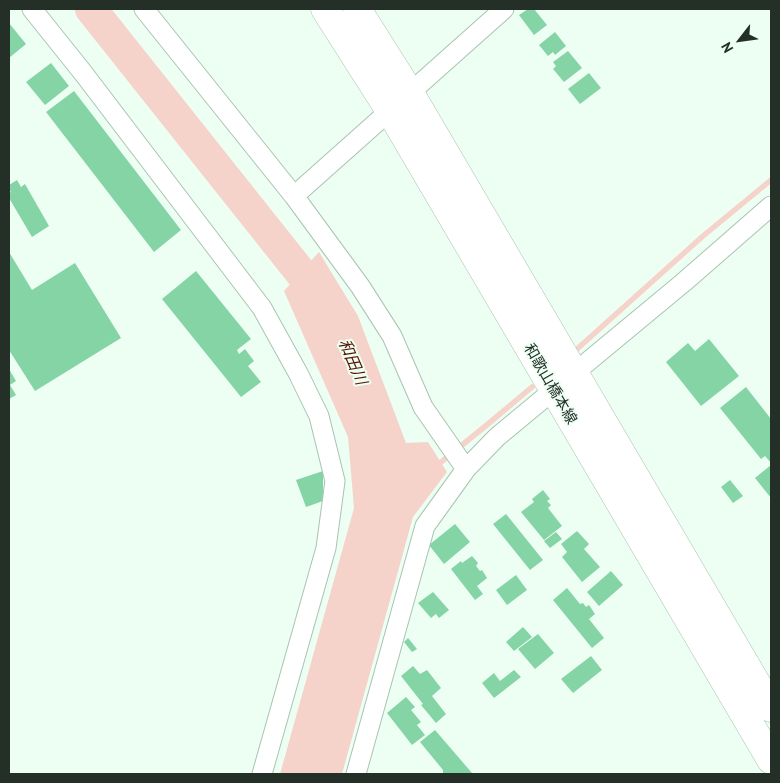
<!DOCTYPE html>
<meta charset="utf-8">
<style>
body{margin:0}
#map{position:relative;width:780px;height:783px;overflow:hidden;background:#edfef3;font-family:"PT Sans",sans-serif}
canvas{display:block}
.frame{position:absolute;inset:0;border:10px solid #242f28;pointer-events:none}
.north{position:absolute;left:715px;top:15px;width:50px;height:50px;-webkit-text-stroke:4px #edfef3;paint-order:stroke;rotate:240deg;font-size:14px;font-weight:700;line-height:20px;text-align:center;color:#242f28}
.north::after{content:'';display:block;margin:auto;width:18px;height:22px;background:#242f28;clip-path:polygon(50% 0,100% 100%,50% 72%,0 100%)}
</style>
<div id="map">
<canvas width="780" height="783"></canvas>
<div class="frame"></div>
<div class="north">N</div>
</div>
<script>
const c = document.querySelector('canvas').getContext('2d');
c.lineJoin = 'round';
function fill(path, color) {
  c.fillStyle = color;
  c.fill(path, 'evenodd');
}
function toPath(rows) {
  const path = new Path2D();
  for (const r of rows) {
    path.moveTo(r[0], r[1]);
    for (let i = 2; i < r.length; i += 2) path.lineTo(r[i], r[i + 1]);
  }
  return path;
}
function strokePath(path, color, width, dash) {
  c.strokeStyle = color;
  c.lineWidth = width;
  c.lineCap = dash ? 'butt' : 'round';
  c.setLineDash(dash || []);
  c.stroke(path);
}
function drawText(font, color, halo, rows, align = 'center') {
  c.font = font + ' "PT Sans","Noto Sans JP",sans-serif';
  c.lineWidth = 4;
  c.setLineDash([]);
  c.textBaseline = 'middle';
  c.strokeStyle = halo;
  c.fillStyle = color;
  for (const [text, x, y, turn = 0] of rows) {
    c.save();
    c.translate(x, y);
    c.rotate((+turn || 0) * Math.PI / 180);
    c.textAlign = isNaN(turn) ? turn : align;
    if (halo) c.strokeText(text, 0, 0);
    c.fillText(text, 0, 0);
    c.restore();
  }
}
fill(toPath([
 [319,252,358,316,406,443,428,442,447,472,413,517,342,774,280,774,354,508,348,437,284,291]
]), '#f6d3ca');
strokePath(toPath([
 [577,349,703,236,771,180],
 [435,467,488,424,532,387]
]), '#f6d3ca', 5.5);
strokePath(toPath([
 [91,9,328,307]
]), '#f6d3ca', 32);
fill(toPath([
 [528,9,534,9,547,25,534,35,519,15],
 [9,23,26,44,9,58],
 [555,32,566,46,555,55,553,52,548,56,539,45],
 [568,51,582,68,564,82,553,69,556,66,553,62],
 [51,63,69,86,45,105,26,82],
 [589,73,601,88,580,104,568,89],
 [74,91,181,230,154,252,46,112],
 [17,180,21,187,25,184,49,226,32,237,9,198,9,193,11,192,9,189,9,185],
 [9,252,32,290,75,263,121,338,35,391,9,350],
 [196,271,251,339,237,350,239,354,245,349,254,361,248,366,261,382,241,397,162,299],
 [709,339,739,376,701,406,666,362,688,343,695,351],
 [9,369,16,381,10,385,16,395,9,399],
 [746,387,771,419,771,463,765,456,761,459,720,408],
 [771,465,771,498,755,478],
 [323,471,323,501,306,507,296,480],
 [730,480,743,496,733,503,721,487],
 [543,490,550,499,547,501,551,505,548,508,562,526,544,540,521,512,534,502,532,499],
 [506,514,543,560,530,570,493,524],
 [455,524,470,542,444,564,429,545],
 [577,531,589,544,584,549,600,567,582,582,562,557,567,552,561,544],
 [556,532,562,539,550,548,544,541],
 [472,556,478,563,476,566,480,571,482,570,487,578,477,586,483,594,475,600,451,569,461,561,462,563],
 [611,571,623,585,599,606,587,592],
 [516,575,527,590,507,605,496,590],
 [567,588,580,604,583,603,586,607,589,605,595,614,589,619,604,638,592,648,553,600],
 [433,592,449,610,439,618,436,614,431,618,418,603],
 [523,627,532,637,514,651,506,642],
 [538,634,554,653,535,669,518,649],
 [408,638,417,649,412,652,404,642],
 [591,656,602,670,573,693,561,679],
 [413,666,420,674,427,670,441,688,432,696,446,714,436,723,421,705,423,704,401,676],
 [514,670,521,677,494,698,482,683,494,673,500,681],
 [406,697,415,707,411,710,421,722,417,725,425,735,412,745,387,713],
 [435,730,472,773,471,774,443,774,443,770,420,742]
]), '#84d4a6');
const minor = toPath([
 [32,9,84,74,262,308,298,373,319,416,335,481,326,548,262,774],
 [144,9,294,196,360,286,392,336,423,407,466,469],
 [294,196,504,9],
 [356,774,425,526,466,469,497,437,684,282,771,206]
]);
const primary = toPath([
 [325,9,390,111,771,760],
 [357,9,410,93,771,708]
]);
strokePath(minor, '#a8c4b2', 21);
strokePath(primary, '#a8c4b2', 29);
strokePath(minor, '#fff', 19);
strokePath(primary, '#fff', 28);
drawText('15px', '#242f28', '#edfef3', [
 ["和歌山橋本線",550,384,60]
]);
drawText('italic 16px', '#5a1301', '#edfef3', [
 ["和田川",352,362,67]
]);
</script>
